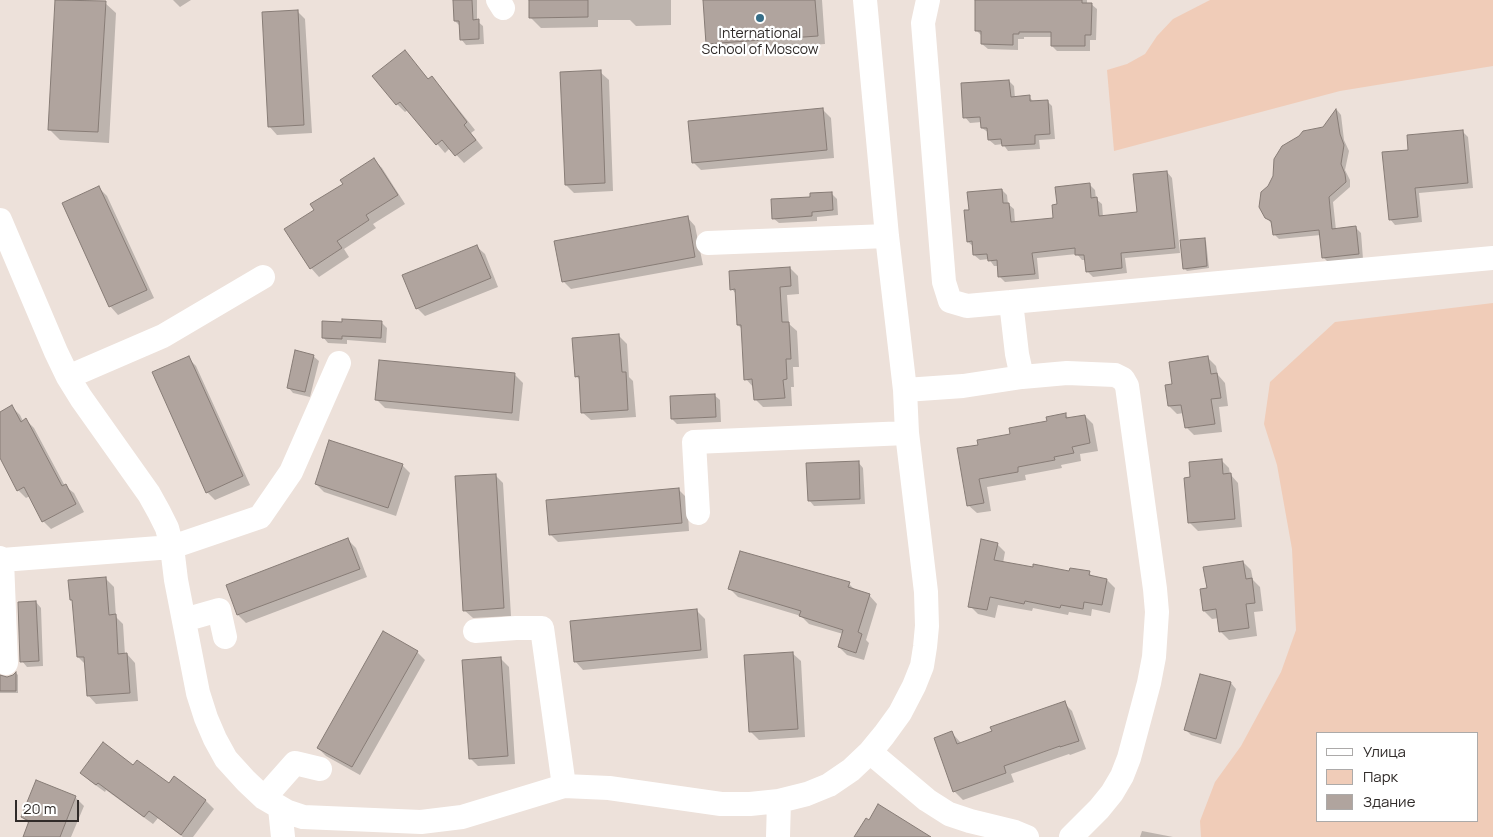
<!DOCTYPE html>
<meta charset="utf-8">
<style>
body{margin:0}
#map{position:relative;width:1493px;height:837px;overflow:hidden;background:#ede1da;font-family:Manrope,sans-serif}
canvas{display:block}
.legend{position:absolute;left:1316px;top:732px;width:162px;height:90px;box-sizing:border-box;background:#fff;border:1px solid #acaaa9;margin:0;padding:6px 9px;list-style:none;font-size:15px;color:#302b29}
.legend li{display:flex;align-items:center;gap:10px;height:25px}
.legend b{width:25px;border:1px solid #acaaa9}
.scale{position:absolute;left:15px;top:800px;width:64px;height:22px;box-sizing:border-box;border:2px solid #302b29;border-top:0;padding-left:6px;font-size:15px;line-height:18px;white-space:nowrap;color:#302b29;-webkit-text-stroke:4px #fff;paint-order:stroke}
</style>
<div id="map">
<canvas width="1493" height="837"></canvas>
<ul class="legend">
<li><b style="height:6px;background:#fff"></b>Улица</li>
<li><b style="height:14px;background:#f0ccb8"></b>Парк</li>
<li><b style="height:14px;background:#b0a49e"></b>Здание</li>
</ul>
<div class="scale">20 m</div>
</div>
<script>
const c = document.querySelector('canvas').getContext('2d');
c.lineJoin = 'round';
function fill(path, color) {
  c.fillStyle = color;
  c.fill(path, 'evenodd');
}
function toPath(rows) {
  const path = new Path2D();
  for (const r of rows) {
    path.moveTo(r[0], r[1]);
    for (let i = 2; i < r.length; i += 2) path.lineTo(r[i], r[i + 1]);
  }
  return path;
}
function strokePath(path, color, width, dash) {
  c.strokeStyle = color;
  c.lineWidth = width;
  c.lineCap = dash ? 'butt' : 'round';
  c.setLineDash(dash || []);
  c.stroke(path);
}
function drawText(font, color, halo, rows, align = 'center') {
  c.font = font + ' Manrope,sans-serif';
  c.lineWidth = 4.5;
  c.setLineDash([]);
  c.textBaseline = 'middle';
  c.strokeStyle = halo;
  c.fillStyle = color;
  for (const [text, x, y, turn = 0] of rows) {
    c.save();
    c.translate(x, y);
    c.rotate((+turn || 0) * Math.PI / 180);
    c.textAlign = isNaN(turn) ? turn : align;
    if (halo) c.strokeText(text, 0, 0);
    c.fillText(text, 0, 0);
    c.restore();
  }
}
fill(toPath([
 [1210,0,1493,0,1493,66,1340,91,1114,151,1107,70,1127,64,1145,54,1157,36,1173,19],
 [1493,303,1493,837,1201,837,1200,821,1215,782,1241,746,1281,672,1296,630,1292,549,1277,465,1264,424,1270,382,1335,322],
 [1317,733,1477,733,1477,821,1317,821]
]), '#f0ccb8');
fill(toPath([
 [57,0,105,3,116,13,109,143,60,140,49,129],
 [173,0,191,0,180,7],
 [454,0,477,0,477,21,483,26,484,44,466,45,461,39,460,26,455,21],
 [530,0,671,0,671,25,636,26,630,20,598,20,598,27,541,28,530,17],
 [704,0,822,0,825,44,715,52,707,44],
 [983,0,1087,0,1087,4,1091,4,1097,9,1096,40,1090,40,1090,51,1057,51,1052,46,1052,37,1024,37,1024,39,1018,39,1018,50,988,49,982,44,982,36,976,30],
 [297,11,305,19,312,133,277,135,269,126],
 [405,52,429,80,440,86,475,130,471,133,483,148,464,163,450,148,445,153,408,110,405,112,397,104],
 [600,72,609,80,613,191,574,193,566,185],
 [1009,81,1014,86,1015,98,1029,97,1034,102,1047,101,1052,106,1055,139,1039,140,1040,149,1008,151,1003,144,995,145,989,140,989,133,982,128,982,122,970,123,965,117],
 [823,110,831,118,834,158,701,170,693,162],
 [1337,110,1341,115,1344,140,1349,151,1345,170,1350,180,1350,187,1333,202,1336,230,1356,228,1361,233,1363,259,1328,262,1323,257,1321,235,1279,239,1274,234,1271,223,1266,217],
 [1463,132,1468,137,1473,188,1419,193,1422,222,1395,225,1390,219,1409,151],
 [374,160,382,168,405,204,373,224,376,228,344,249,349,257,319,277,311,268,316,210],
 [1167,172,1172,178,1180,253,1125,258,1127,273,1093,277,1087,271,1086,260,1082,260,1077,254,1037,258,1039,279,1005,282,1000,277,998,266,994,266,989,259,980,260,974,255,974,247,968,242,970,211,1002,190,1007,195,1008,204,1014,209,1015,223,1054,219,1058,206,1089,184,1095,190,1096,199,1102,204,1103,217,1138,214],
 [99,188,107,196,154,298,118,315,110,306,63,204],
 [831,193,837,199,838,215,817,217,817,221,779,223,773,218,811,198],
 [687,217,695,226,703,265,571,289,563,281],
 [1204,239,1206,241,1209,268,1187,271,1184,268],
 [476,246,485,254,498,287,425,316,417,308],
 [790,268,798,276,799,294,787,295,789,324,797,331,799,367,793,367,794,387,791,387,792,406,763,407,755,399,754,388,746,379,742,329,738,325,736,294,732,289],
 [381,322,387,328,386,343,347,340,347,344,328,343,323,337],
 [619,336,627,344,629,377,633,381,636,417,591,420,582,412,580,380,576,376],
 [313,356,319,361,310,397,293,393,288,387],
 [188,358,196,366,250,485,215,500,207,492],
 [1208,358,1216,366,1218,375,1225,383,1228,406,1219,407,1222,432,1194,435,1186,427,1184,413,1177,414,1169,406,1173,385],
 [515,375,523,383,519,421,385,408,377,400],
 [714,395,720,400,721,422,677,424,672,419],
 [12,407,20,415,23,421,26,420,34,428,65,486,74,493,84,512,51,529,43,521,30,496,26,498,18,490,0,444,0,413],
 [1065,414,1069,419,1085,416,1093,424,1098,451,1080,454,1081,461,1061,465,1062,468,1025,475,1026,480,987,487,991,511,977,513,968,505,979,446,1048,422],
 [1221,460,1229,468,1230,474,1238,483,1242,527,1198,531,1190,523,1191,478],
 [858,462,863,468,865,504,814,506,809,500],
 [402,465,410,473,396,516,324,492,316,484],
 [495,475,503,483,511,616,473,618,464,610],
 [678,489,687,498,689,531,558,542,550,534],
 [348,540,356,548,367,577,246,623,238,615,227,586],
 [997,544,1005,552,1003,563,1070,573,1089,573,1094,578,1107,580,1115,588,1110,613,1092,609,1091,616,1069,612,1068,615,1033,608,1032,611,998,605,995,618,978,614,970,606],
 [1243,562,1251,570,1253,580,1260,587,1263,611,1254,612,1257,636,1229,640,1221,632,1219,618,1212,619,1204,611,1208,589],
 [106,579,114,587,116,617,123,624,125,655,127,654,135,663,138,701,96,704,88,695,86,665,78,657,74,602,71,599],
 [849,584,857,592,869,595,877,604,866,640,869,643,864,660,847,655,839,647,843,634,809,624,801,616,738,597,730,589],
 [36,602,41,608,43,666,27,667,22,661],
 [697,611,705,619,708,658,583,670,575,661],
 [417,652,425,660,360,775,326,756,318,748],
 [792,653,801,661,805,737,759,740,750,731],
 [501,659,509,667,515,764,478,766,470,758],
 [16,673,18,675,18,693,0,693,0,677,6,678,14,676],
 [1231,683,1236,689,1221,744,1191,735,1186,730],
 [1064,703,1072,711,1086,749,1070,755,1069,754,1011,774,1014,782,963,800,954,791,952,733,961,743],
 [133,767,169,785,175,778,206,801,214,809,193,837,183,837,158,818,153,824,106,790,105,792,90,781,82,773],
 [75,797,84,806,71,837,24,837,29,824,22,817],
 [1142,831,1173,837,1140,837]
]), '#0003');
const building = toPath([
 [55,0,106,1,98,132,48,130,55,0],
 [453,0,472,0,473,20,479,19,479,39,460,40,459,21,454,21,453,0],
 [529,0,588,0,588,17,529,18,529,0],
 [703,0,815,0,818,36,706,44,703,0],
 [975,0,1082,0,1082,3,1092,3,1091,35,1085,35,1085,46,1051,46,1051,32,1019,32,1019,34,1013,34,1013,45,981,44,981,31,975,31,975,0],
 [298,10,304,125,268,127,262,12,298,10],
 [405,50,428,79,432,76,467,122,464,125,476,140,455,156,442,140,436,145,400,102,396,105,372,76,405,50],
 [601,70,605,183,565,185,560,72,601,70],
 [1009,80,1011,97,1030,95,1030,101,1048,100,1050,134,1035,135,1035,144,1002,146,1001,139,988,140,987,128,981,128,980,117,963,118,961,83,1009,80],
 [823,108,827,150,692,163,688,121,823,108],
 [1336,109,1340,134,1344,145,1341,164,1345,174,1346,182,1329,197,1332,229,1356,226,1359,254,1322,258,1319,230,1273,235,1271,221,1265,218,1259,207,1261,192,1268,186,1273,176,1274,159,1282,146,1299,136,1303,131,1323,127,1336,109],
 [1463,130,1468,183,1415,188,1418,217,1389,220,1382,152,1408,150,1407,135,1463,130],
 [374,158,398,195,366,215,369,220,337,241,342,248,310,269,284,229,314,210,310,204,343,184,340,180,374,158],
 [1167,171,1175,248,1121,253,1122,268,1086,272,1084,255,1075,255,1075,248,1032,253,1035,274,998,277,997,260,988,261,987,254,973,255,972,241,967,242,964,210,969,210,967,192,1002,189,1003,203,1009,203,1011,222,1053,218,1052,205,1057,204,1055,187,1090,183,1091,198,1097,197,1099,216,1137,212,1133,174,1167,171],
 [99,186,147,290,109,307,62,203,99,186],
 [832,192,833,210,812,212,812,216,772,219,771,199,810,197,810,193,832,192],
 [688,216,695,257,562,282,554,241,688,216],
 [1205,238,1207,266,1183,269,1180,240,1205,238],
 [477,245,491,278,416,309,402,275,477,245],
 [790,267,791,286,780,287,782,322,789,322,791,359,786,359,787,379,783,380,785,398,754,400,752,379,744,380,741,325,737,325,735,289,730,290,729,271,790,267],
 [342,319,382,321,381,338,342,336,342,339,322,338,322,321,342,322,342,319],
 [619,334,622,372,626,372,628,410,581,413,579,376,575,377,572,338,619,334],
 [295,350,314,355,305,392,287,388,295,350],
 [189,356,243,476,206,493,152,372,189,356],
 [1208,356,1211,374,1217,373,1221,398,1211,399,1215,424,1185,428,1181,405,1168,406,1165,385,1172,384,1169,362,1208,356],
 [379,360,515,373,512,413,375,400,379,360],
 [715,394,716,417,671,419,670,396,715,394],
 [12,405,21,422,26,418,62,486,66,484,76,504,42,522,24,487,17,491,0,458,0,412,12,405],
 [1066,413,1066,418,1085,415,1090,443,1072,447,1074,453,1054,457,1055,460,1018,467,1018,472,979,479,984,503,967,506,957,448,978,445,977,440,1010,434,1009,428,1047,421,1046,417,1066,413],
 [329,440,403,464,388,508,315,484,329,440],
 [1222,459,1223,474,1231,473,1235,519,1188,523,1184,478,1190,477,1189,462,1222,459],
 [859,461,860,499,808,501,806,463,859,461],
 [496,474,504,608,463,611,455,476,496,474],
 [679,488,682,523,549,535,546,500,679,488],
 [348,538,360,569,237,615,226,585,348,538],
 [981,539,998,543,994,560,1033,567,1033,564,1069,571,1070,568,1090,571,1089,575,1107,579,1102,605,1084,602,1083,609,1061,605,1060,608,1025,601,1024,604,990,597,987,610,968,607,981,539],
 [740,551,850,582,848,587,870,594,858,632,862,634,856,653,838,647,843,630,799,616,801,611,728,589,740,551],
 [1243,561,1246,579,1252,578,1255,603,1246,604,1249,628,1219,632,1216,609,1203,611,1200,589,1207,588,1203,567,1243,561],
 [106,577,109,615,116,614,118,654,127,653,130,693,87,696,84,657,77,657,72,600,70,600,68,580,106,577],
 [36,601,39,661,20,662,18,602,36,601],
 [697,609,701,650,574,662,570,621,697,609],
 [383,631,418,651,352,767,317,748,383,631],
 [793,652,798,729,749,732,744,655,793,652],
 [501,657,508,756,469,759,462,660,501,657],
 [16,672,16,691,0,691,0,675,7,677,13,675,16,672],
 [1200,674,1231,682,1216,739,1184,730,1200,674],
 [1065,701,1079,741,1060,747,1060,746,1004,766,1006,773,953,792,934,738,952,731,957,744,992,731,990,727,1065,701],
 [103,742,133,765,137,760,169,783,174,776,206,800,181,835,149,811,144,817,98,783,96,785,80,773,103,742],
 [36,780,76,796,60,837,23,837,29,821,21,817,36,780],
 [878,804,931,837,854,837,866,818,869,820,878,804]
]);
fill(building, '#b0a49e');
strokePath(building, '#877c76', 1);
strokePath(toPath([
 [498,0,503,8],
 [928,0,923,23,944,282,950,301,967,306,1011,302],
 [0,220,56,352,68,377,81,398,149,494,159,512,167,528,172,547,176,580,198,693,206,718,215,739,226,759,246,781,264,798,288,812,303,817,421,822,462,817,564,786,609,788,721,804,750,804,779,801,807,794,829,785,851,770,870,752,884,735,900,713,914,686,922,666,925,647,927,626,926,592,907,433,905,390,887,236,865,0],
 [708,243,887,236],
 [68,377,163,336,263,277],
 [1022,377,1017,354,1011,302,1493,258],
 [905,390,963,386,1022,377,1067,373,1115,375,1123,379,1127,386,1155,589,1157,612,1154,657,1149,683,1129,758,1122,776,1112,793,1099,809,1071,837],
 [698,513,694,442,907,433],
 [0,558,2,560,172,547,260,517,291,472,339,363],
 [2,560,6,663],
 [184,620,219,610,225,637],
 [475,631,516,628,542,628,564,786],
 [870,752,927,800,949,814,970,821,1015,832,1027,837],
 [264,798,295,763,320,769],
 [280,808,283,837],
 [778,837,779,801]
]), '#fff', 24);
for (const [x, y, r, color] of [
 [760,18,5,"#366e88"]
]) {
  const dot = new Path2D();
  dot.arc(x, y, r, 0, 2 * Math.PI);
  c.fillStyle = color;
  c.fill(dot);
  strokePath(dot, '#fff', 2);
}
drawText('14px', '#302b29', '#fff', [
 ["International",760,34],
 ["School of Moscow",760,50]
]);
</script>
